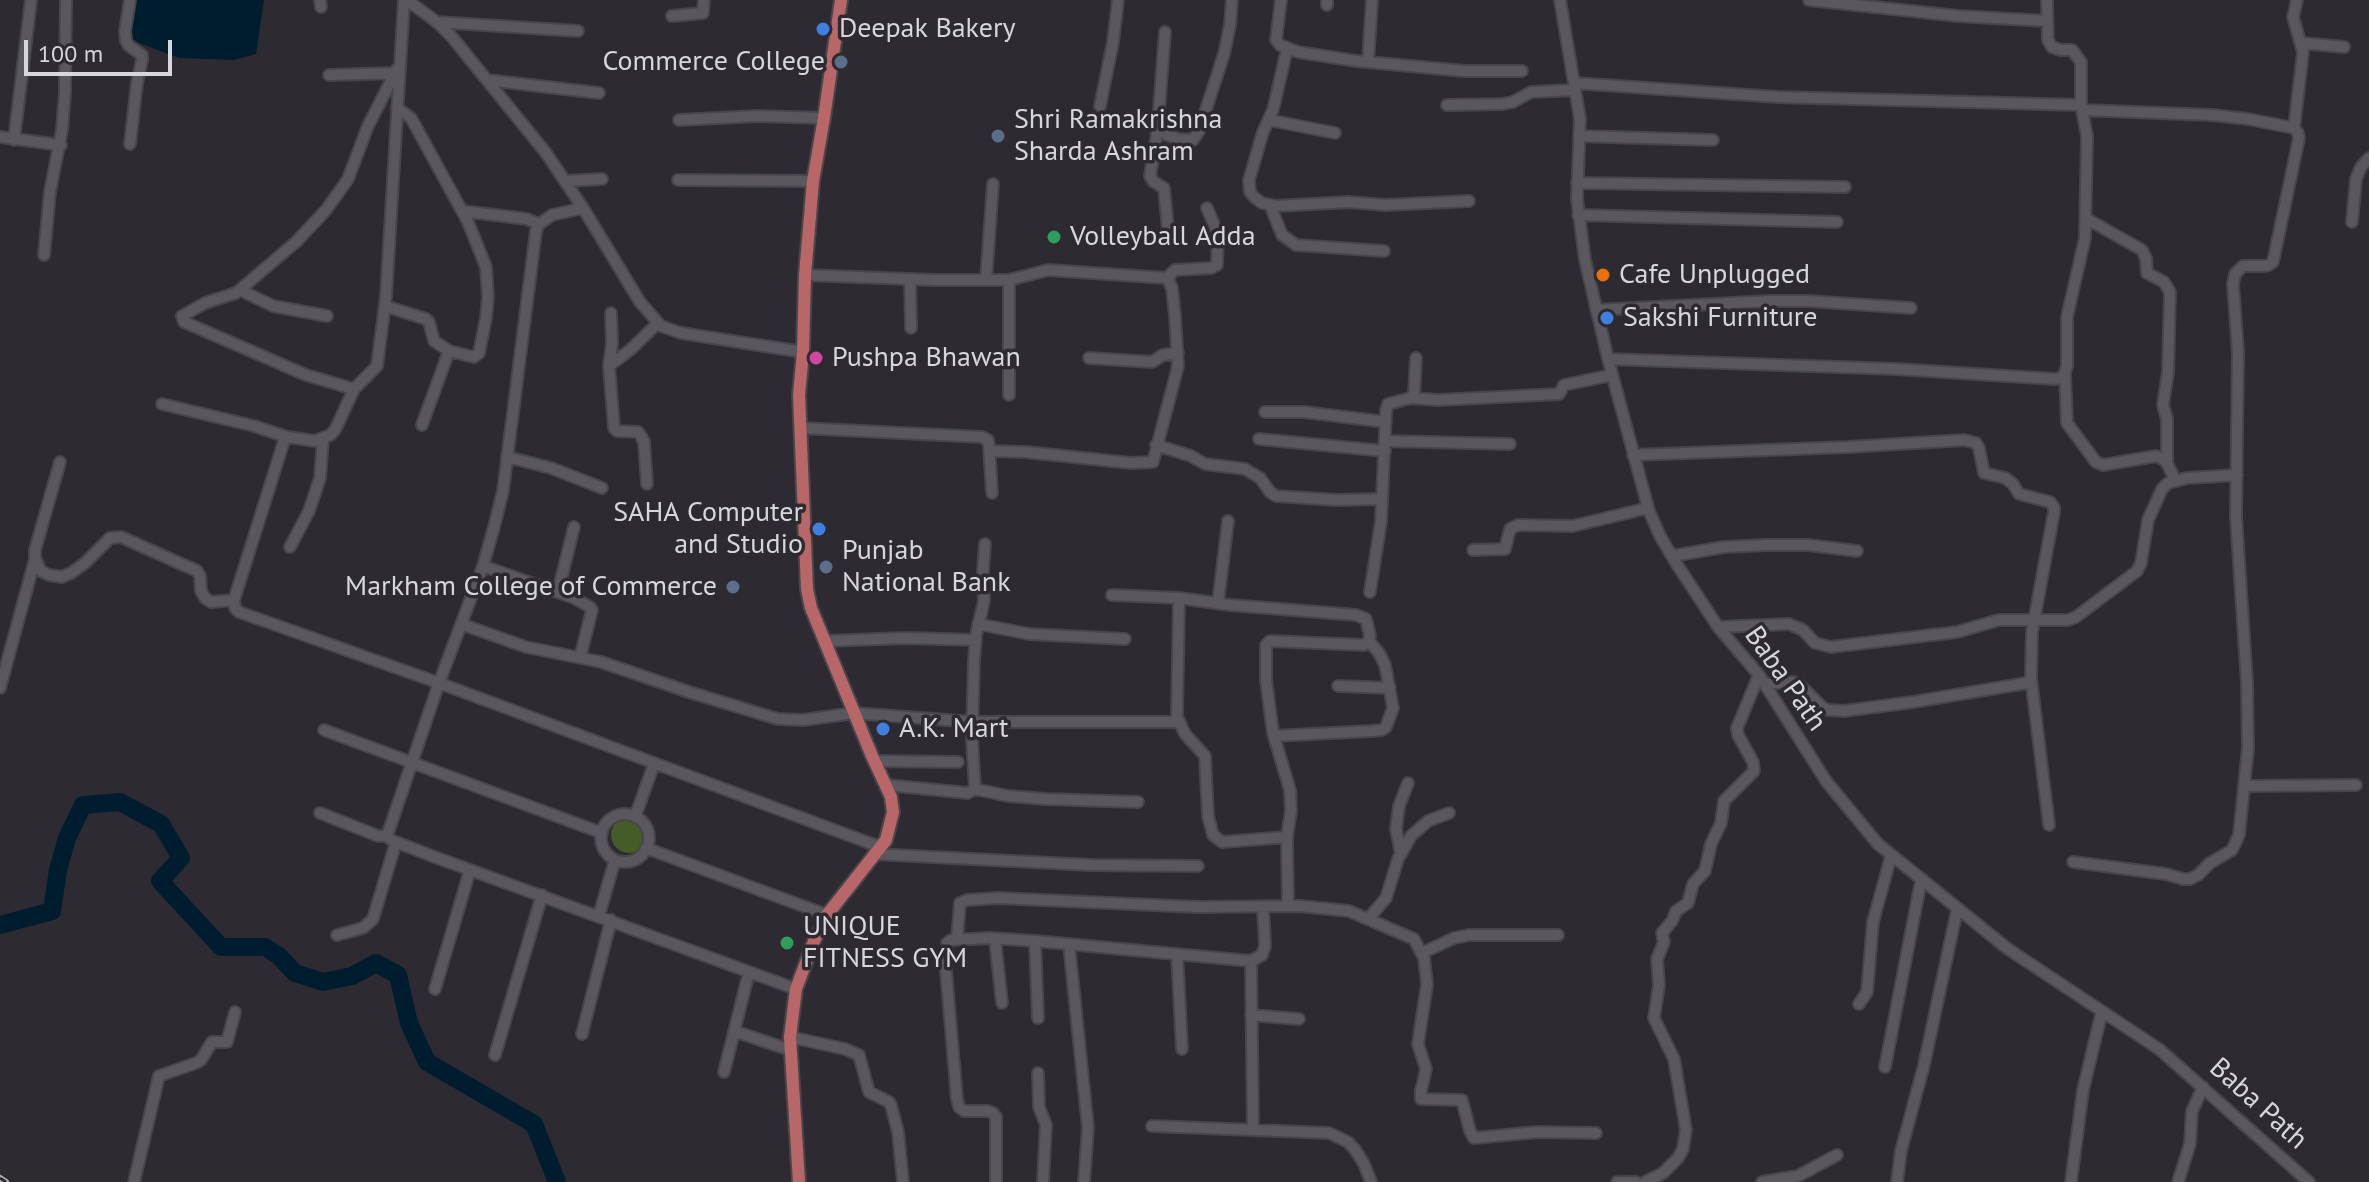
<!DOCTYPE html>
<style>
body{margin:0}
#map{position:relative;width:2369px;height:1182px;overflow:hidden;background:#2d2b31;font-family:"PT Sans",sans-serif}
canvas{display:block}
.scale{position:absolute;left:24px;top:40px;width:148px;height:36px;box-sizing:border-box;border:4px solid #d7d6da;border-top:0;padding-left:10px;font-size:24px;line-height:28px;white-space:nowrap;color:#d7d6da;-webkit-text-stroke:6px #2d2b31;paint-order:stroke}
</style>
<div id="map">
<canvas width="2369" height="1182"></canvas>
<div class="scale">100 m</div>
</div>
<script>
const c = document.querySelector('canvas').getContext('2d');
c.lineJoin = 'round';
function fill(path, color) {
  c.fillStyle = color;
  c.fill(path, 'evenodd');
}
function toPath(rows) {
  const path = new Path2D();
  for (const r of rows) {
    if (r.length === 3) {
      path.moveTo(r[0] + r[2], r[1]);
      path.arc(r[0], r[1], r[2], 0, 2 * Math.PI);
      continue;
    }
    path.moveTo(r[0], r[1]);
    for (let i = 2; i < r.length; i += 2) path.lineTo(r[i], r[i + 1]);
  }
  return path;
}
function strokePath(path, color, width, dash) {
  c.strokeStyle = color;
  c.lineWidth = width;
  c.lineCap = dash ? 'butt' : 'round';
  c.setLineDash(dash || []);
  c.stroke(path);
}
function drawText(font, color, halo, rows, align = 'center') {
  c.font = font + ' "PT Sans",sans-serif';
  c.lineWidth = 7;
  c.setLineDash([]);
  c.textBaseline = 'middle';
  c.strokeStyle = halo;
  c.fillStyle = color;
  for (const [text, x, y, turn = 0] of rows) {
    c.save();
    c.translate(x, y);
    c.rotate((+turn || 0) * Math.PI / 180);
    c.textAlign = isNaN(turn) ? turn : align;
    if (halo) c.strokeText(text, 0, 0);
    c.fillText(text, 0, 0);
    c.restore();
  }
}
fill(toPath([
 [629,835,18]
]), '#455b28');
fill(toPath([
 [135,0,264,0,256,54,234,60,179,58,139,43,133,39,130,25]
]), '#001d2f');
strokePath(toPath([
 [0,925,52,911,58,870,67,838,83,805,120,802,161,824,181,858,160,881,221,947,265,947,279,956,295,973,323,982,352,976,376,963,398,975,409,1023,427,1062,534,1124,557,1182]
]), '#001d2f', 18);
const minor = toPath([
 [130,0,125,31,126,41,129,46,142,55,142,60,137,83,130,144],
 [320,0,321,7],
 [404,0,386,296,377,366,354,389,335,430,330,435,315,441,287,437,284,441,234,600,235,608,239,612,439,683,880,847],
 [407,0,438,23,452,37,546,153,583,208,640,302,661,326,681,333,803,352],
 [1281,0,1276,40,1280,45,1298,52,1356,61,1464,71,1522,71],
 [1327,0,1327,5],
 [1560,0,1580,119,1577,199,1585,260,1608,359,1649,511,1660,536,1676,563,1718,627,1759,675,1826,781,1878,844,2008,949,2159,1049,2309,1182],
 [1809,0,1958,16,2047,21],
 [672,16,703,13,704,0],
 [436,22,578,31],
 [1165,32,1159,110,1160,124,1167,135,1178,139,1193,140,1199,131,1224,54,1230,25,1232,0],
 [2302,43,2344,47],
 [1287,49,1273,110,1263,132,1249,180,1250,192,1254,197,1262,203,1276,206,1349,202,1385,205,1469,201],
 [1368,62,1372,0],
 [329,75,395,73],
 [487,80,599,93],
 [1574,83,1778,97,2081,105],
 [1447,105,1503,104,1513,102,1531,92,1575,90],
 [1100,106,1113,42,1118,0],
 [679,120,757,116,824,118],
 [1269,120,1335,133],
 [1159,121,1150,176,1154,182,1164,188,1168,229],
 [2294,128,2303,52,2293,17,2297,0],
 [1579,136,1713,140],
 [0,137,61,145],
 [14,140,31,0],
 [678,180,813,181],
 [565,181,602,179],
 [1577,183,1845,187],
 [1270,205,1282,235,1296,245,1384,251],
 [583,208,552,215,539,224,536,231,503,491,494,527,483,566,439,683,387,836,391,840,432,856,796,989],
 [462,211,527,219,539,224],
 [1578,215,1837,222],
 [2087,219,2142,250,2146,258,2147,273,2164,282,2170,292,2168,372,2163,405,2167,419,2167,463],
 [2352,222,2356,179,2361,167,2369,158],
 [44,255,50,192,62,130,65,92,66,0],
 [805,275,934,280,1009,280,1048,270,1167,278,1172,288,1175,316,1178,366,1153,462,1131,463,1025,452,990,451],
 [1167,278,1175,270,1211,268,1217,265,1218,234,1207,208],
 [910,279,911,328],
 [986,280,993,184],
 [1009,280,1009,395],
 [240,290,273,306,327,316],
 [385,306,426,319,429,322,434,341,449,351,474,357,479,353,486,318,488,297,486,267,468,222,411,118,397,108],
 [1596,310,1771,301,1808,301,1911,308],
 [611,313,612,343,609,366,614,428,617,431,638,432,641,436,644,442,647,484],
 [1089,358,1152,362,1163,355,1178,353],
 [1608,359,1896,369,2055,379,2063,377,2067,367,2067,317,2085,238,2087,136,2081,105,2081,62,2072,50,2061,50,2052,47,2048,40,2047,0],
 [609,366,630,350,658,323],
 [2065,374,2067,423,2096,462,2103,465,2156,456,2163,459,2167,463,2175,480],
 [354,389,306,375,184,322,182,316,205,303,236,293,296,242,326,210,348,179,368,126,397,69],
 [1411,398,1438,400,1559,394,1564,385,1612,375],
 [162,404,254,426,287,437],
 [1265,412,1304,412,1386,422],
 [422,425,449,351],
 [801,428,982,437,988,440,989,446,992,493],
 [1259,439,1385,451],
 [1385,441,1510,444],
 [1156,445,1191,456,1205,464,1245,469,1260,478,1270,492,1276,496,1337,500,1381,499],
 [1633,455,1848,447,1964,440,1976,443,1979,448,1984,473,2005,478,2013,484,2019,494,2050,502,2054,507,2054,512,2032,632,2031,678,2027,683,1913,702,1844,711,1828,710,1822,707,1799,684,1792,682,1765,684],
 [507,457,551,468,602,488],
 [60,462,35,550,35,558,41,571,49,575,62,577,71,573,85,563,110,538,121,537,197,571,200,576,201,591,205,598,211,602,234,600],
 [290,547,309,511,320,478,323,439],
 [1473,550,1505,549,1510,529,1518,525,1573,526,1648,508],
 [1672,556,1724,547,1766,545,1808,545,1857,551],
 [483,566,574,598,590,607,592,610,580,658],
 [558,592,574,527],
 [1370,592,1381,521,1386,411,1388,404,1411,398,1414,394,1416,358],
 [1112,595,1179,598,1230,605,1356,615,1366,619,1370,636,1369,641,1364,645,1270,641,1266,645,1266,680,1273,733,1290,790,1291,811,1287,837,1288,906],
 [1179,598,1177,716,1185,734,1205,756,1208,816,1213,835,1222,842,1287,837],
 [1218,603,1228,521],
 [461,624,526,647,601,662,689,692,778,719,803,720,854,713,973,722,1179,722],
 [978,624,1029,634,1125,639],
 [1718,627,1789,624,1803,630,1815,643,1831,647,1957,632,1999,620,2068,620,2076,617,2137,571,2141,563,2148,520,2162,489,2168,483,2187,478,2237,475],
 [825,641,905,638,976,640],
 [2031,678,2049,825],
 [1338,686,1390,688],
 [0,688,35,559],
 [324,730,602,833],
 [1274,736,1371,731,1382,730,1386,727,1393,708,1385,665,1379,653,1369,641],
 [874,761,958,762],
 [886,785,968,793,975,789,972,739,974,661,976,635,984,601,983,571,985,544],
 [2245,786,2356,785],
 [975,789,1008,796,1045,799,1138,802],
 [320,813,378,836,387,836],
 [625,838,24],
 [635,817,654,764],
 [646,848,827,915],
 [874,854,1091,865,1198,866],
 [1401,854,1396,829,1399,806,1408,783],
 [2073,862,2166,874,2183,879,2190,879,2198,875,2210,863,2232,850,2239,835,2248,748,2247,683,2236,516,2238,352,2233,284,2235,274,2243,266,2264,266,2269,265,2273,262,2299,138,2298,133,2294,128,2248,119,2212,115,2082,110],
 [599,915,615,860],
 [1368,919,1386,898,1398,859,1411,836,1428,821,1449,813],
 [337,935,363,928,373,919,396,842],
 [957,939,960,903,967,900,998,898,1198,907,1300,906,1349,911,1414,939,1424,958,1427,984,1418,1044,1426,1069,1421,1091,1421,1099,1462,1100,1470,1131,1474,1138,1537,1132,1596,1133],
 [995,939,1002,1003],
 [1035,941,1038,1018],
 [1069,944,1088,1128,1084,1182],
 [1422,953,1454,938,1469,935,1558,935],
 [1177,954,1182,1049],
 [1251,961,1253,1129],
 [435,989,470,870],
 [1859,1004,1867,992,1873,922,1891,856],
 [1251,1015,1299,1019],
 [734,1031,790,1050],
 [582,1034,611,920],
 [790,1037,845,1049,859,1055,869,1092,889,1102,891,1105,898,1132,903,1182],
 [495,1055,542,895],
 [1885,1067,1921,881],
 [724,1072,749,972],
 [1038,1073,1039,1107,1046,1125,1043,1182],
 [1152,1126,1329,1133,1348,1142,1356,1151,1364,1164,1371,1182],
 [134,1182,159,1076,196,1063,201,1060,212,1042,227,1042,235,1012],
 [996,1182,996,1117,993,1113,987,1111,964,1111,959,1107,957,1099,946,971,947,943,951,940,990,938,1035,941,1251,961,1262,955,1265,946,1263,907],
 [1617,1182,1636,1182],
 [1645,1182,1663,1173,1678,1158,1683,1149,1686,1130,1674,1059,1654,1018,1659,985,1657,959,1664,942,1662,933,1672,921,1676,911,1688,903,1693,884,1705,871,1711,844,1721,823,1724,801,1754,771,1753,762,1738,735,1737,728,1759,675],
 [1762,1182,1798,1176,1837,1155],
 [1897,1182,1901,1151,1924,1065,1957,910],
 [2071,1182,2083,1090,2102,1011],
 [2178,1182,2190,1144,2192,1111,2203,1087]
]);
const major = toPath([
 [799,1182,790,1037,796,989,814,941,827,915,886,840,893,812,891,797,872,756,811,608,807,589,799,395,803,352,805,275,813,181,824,118,841,0]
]);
strokePath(minor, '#47464b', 14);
strokePath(major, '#47464b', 16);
strokePath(minor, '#5a585e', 10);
strokePath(major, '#b86668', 12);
const rail = toPath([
 [0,1178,6,1182]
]);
strokePath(rail, '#b7b6ba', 6);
strokePath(rail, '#2d2b31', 3, [9]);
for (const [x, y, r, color] of [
 [823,29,8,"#3f7fe0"],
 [841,62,8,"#5c6f8a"],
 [998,136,8,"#5c6f8a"],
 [1054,237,8,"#2e9e5b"],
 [1603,275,8,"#e8710a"],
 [1607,318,8,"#3f7fe0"],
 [816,358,8,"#d1479c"],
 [819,529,8,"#3f7fe0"],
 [826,567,8,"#5c6f8a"],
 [733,587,8,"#5c6f8a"],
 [883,729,8,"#3f7fe0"],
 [787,943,8,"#2e9e5b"]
]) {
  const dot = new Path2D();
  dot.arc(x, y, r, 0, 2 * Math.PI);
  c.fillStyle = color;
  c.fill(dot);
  strokePath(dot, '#2d2b31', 3);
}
drawText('28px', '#d7d6da', '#2d2b31', [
 ["Deepak Bakery",839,29],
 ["Commerce College",825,62,"right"],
 ["Shri Ramakrishna",1014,120],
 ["Sharda Ashram",1014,152],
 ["Volleyball Adda",1070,237],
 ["Cafe Unplugged",1619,275],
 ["Sakshi Furniture",1623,318],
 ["Pushpa Bhawan",832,358],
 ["SAHA Computer",803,513,"right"],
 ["and Studio",803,545,"right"],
 ["Punjab",842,551],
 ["National Bank",842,583],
 ["Markham College of Commerce",717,587,"right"],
 ["A.K. Mart",899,729],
 ["UNIQUE",803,927],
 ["FITNESS GYM",803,959]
], 'left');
drawText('28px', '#d7d6da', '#2d2b31', [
 ["Baba Path",1785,679,55],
 ["Baba Path",2258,1104,42]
]);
</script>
